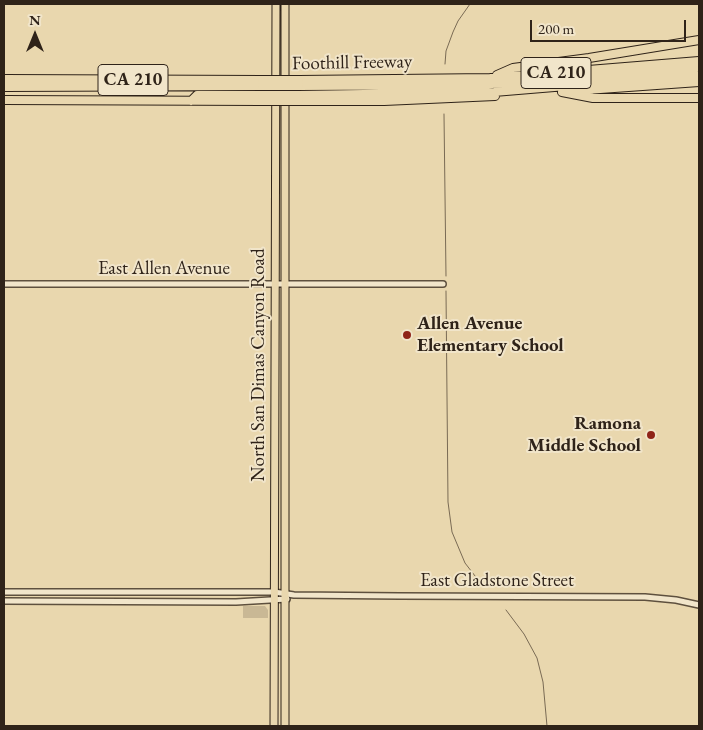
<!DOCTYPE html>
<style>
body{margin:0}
#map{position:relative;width:703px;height:730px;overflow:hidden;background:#e9d7ae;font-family:"EB Garamond",serif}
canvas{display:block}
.frame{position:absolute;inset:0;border:5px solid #2f2319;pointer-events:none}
.north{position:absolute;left:10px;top:10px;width:50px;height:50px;-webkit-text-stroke:4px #f1e5ca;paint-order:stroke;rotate:0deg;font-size:14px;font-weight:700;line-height:20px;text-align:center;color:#2f2319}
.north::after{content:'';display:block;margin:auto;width:18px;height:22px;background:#2f2319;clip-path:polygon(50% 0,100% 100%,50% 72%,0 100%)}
.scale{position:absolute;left:530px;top:20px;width:156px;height:22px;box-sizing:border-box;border:2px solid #2f2319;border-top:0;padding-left:6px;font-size:15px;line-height:18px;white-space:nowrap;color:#2f2319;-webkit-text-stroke:4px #f1e5ca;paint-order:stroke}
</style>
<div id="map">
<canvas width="703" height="730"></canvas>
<div class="frame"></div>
<div class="north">N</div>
<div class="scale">200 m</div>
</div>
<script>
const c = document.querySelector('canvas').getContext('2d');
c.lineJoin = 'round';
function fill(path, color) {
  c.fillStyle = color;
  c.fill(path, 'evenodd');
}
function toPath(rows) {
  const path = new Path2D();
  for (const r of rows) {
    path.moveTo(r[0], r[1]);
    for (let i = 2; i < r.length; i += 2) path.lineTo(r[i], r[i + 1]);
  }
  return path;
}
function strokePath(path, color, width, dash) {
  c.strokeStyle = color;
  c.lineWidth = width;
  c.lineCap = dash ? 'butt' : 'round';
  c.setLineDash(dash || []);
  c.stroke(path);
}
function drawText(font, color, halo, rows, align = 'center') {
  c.font = font + ' "EB Garamond",serif';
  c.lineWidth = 4;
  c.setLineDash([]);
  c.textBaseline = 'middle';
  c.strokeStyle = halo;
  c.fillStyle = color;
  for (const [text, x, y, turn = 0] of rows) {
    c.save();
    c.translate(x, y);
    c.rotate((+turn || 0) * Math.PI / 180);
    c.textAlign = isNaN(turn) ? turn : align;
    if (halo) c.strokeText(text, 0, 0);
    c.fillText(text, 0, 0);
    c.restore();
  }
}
fill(toPath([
 [243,606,265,606,268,610,268,618,243,618]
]), '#c9b895');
strokePath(toPath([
 [445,64,446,51,453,32,458,21,470,4],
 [444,114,446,276],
 [446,291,448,502,452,532,465,563,482,585],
 [506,610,524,634,537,658,543,682,547,726]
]), '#796a54', 1);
const minor = toPath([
 [4,284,443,284],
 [4,592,274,592,294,595,400,596,645,597,676,600,699,605],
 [4,601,236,602,287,599]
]);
const major = toPath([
 [285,4,285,726],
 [274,726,276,4]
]);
const highway = toPath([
 [497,75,513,68,589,58,699,40],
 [4,79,262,80],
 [299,80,490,78,699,61],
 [299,86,478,85,588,77,699,67],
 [4,87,262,86],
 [572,91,699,82],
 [562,92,593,98,699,98],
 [299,95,494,92,699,75],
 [4,100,262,101],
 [191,101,197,95,262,95],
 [299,101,384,101,495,96]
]);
strokePath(minor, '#5e503e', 8);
strokePath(major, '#2f2319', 9);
strokePath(highway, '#2f2319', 10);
strokePath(minor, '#f1e5ca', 5);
strokePath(major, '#e9d7ae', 7);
strokePath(highway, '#e9d7ae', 8);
const highwayBridge = toPath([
 [262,80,299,80],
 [262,86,299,86],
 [262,95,299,95],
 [262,101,299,101]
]);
strokePath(highwayBridge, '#2f2319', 10, []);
strokePath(highwayBridge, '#e9d7ae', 8);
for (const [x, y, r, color] of [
 [407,335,5,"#8f2418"],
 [651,435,5,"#8f2418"]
]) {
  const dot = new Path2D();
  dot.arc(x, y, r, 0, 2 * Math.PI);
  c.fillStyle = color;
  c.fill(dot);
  strokePath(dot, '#f1e5ca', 2);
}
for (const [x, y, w] of [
 [556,73,70],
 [133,80,70]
]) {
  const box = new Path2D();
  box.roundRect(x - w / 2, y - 15.5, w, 31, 4);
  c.fillStyle = '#f1e5ca';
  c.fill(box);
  strokePath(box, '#2f2319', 1);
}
drawText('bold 18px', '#2f2319', null, [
 ["CA 210",556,73],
 ["CA 210",133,80]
]);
drawText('19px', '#2f2319', '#f1e5ca', [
 ["Foothill Freeway",352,63,-1],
 ["East Allen Avenue",164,269],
 ["North San Dimas Canyon Road",259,365,-90],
 ["East Gladstone Street",497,581]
]);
drawText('bold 19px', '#2f2319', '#f1e5ca', [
 ["Allen Avenue",417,324],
 ["Elementary School",417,346],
 ["Ramona",641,424,"right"],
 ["Middle School",641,446,"right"]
], 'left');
</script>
